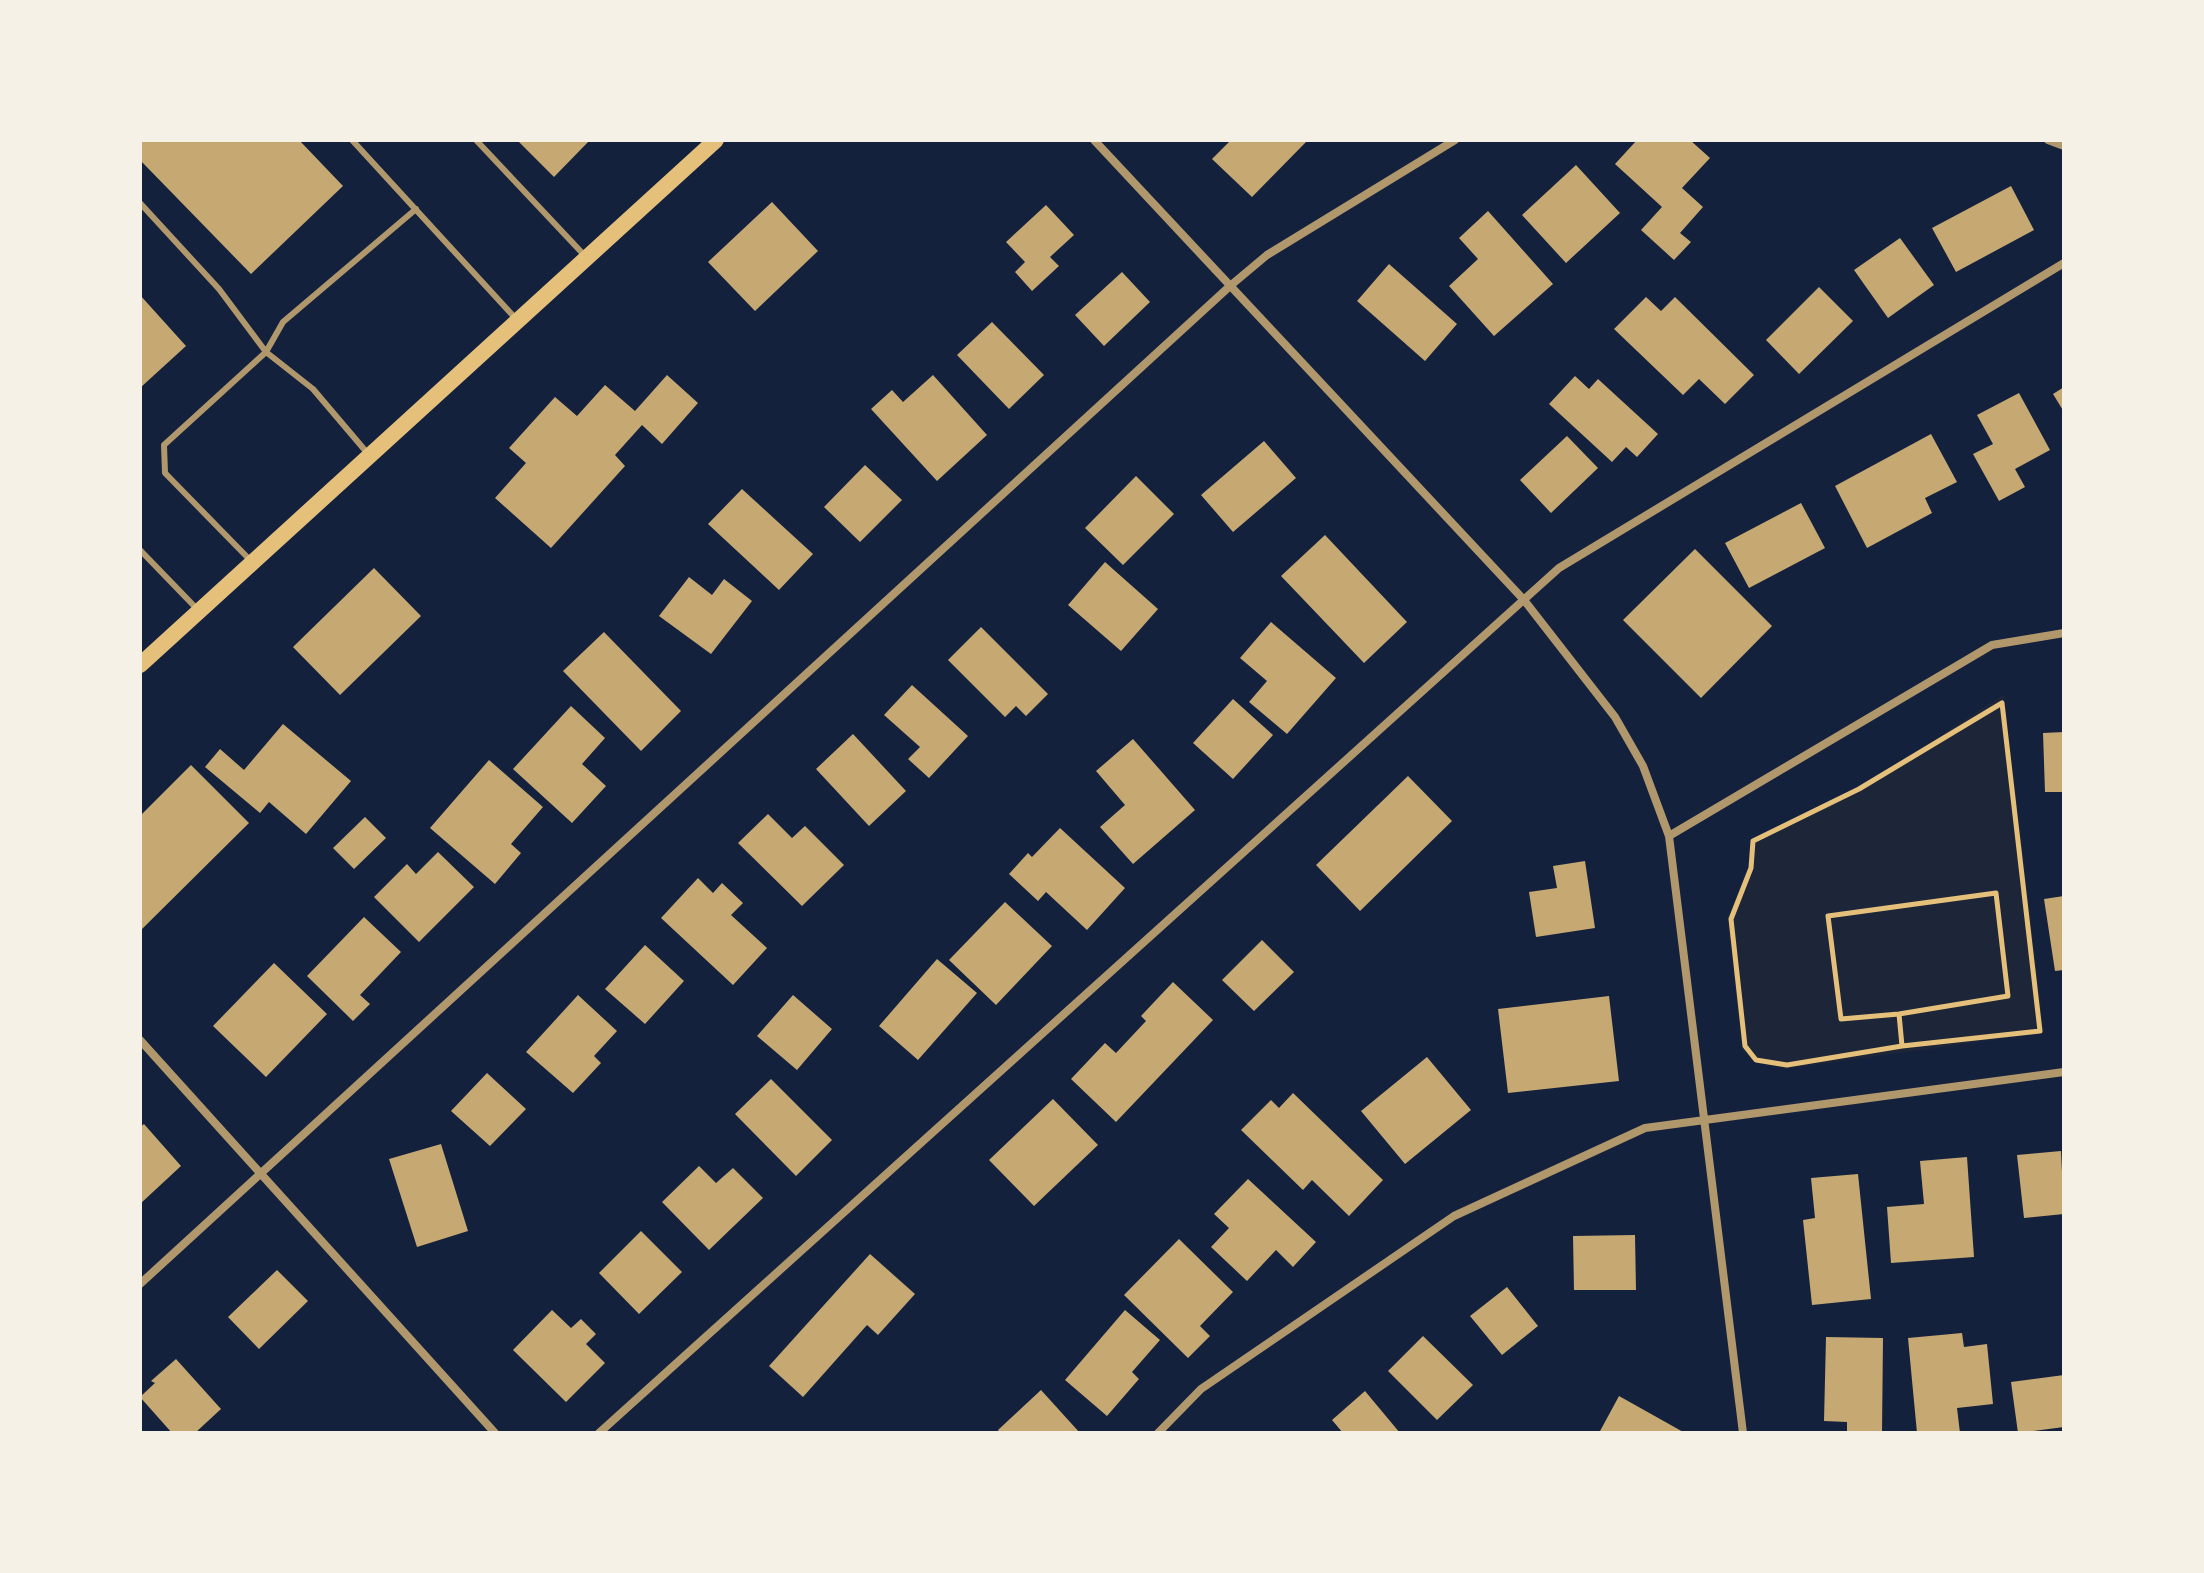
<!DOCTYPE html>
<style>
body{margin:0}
#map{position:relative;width:2204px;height:1573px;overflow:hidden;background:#14213d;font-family:"Roboto Serif",serif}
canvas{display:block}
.frame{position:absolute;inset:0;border:142px solid #f6f1e7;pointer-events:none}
</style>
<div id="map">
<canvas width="2204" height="1573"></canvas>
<div class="frame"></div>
</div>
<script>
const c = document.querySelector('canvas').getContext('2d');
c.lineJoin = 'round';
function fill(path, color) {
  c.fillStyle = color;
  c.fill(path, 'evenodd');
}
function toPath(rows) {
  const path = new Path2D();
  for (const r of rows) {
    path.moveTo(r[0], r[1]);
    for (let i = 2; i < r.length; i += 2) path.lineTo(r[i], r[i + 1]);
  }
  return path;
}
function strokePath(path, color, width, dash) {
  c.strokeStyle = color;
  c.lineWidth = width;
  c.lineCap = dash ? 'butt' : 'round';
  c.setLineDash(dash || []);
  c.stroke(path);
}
fill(toPath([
 [2004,694,2044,1033,1785,1069,1753,1061,1742,1049,1727,918,1749,867,1753,841,1859,789]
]), '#1d2539');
fill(toPath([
 [140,140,299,140,343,186,251,274,140,160],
 [517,140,590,140,554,177],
 [1231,140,1304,140,1306,142,1252,197,1212,159],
 [1637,140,1690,140,1710,158,1682,188,1703,207,1680,233,1691,242,1674,260,1641,230,1662,207,1615,164],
 [1576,165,1620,213,1566,263,1522,215],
 [2011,186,2034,230,1956,272,1932,228],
 [772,202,818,251,755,311,708,262],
 [1046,205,1074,235,1050,257,1059,266,1032,291,1015,272,1025,262,1006,242],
 [1488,211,1553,284,1494,336,1449,286,1478,259,1459,238],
 [1900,238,1934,285,1888,318,1854,270],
 [1389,264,1457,324,1425,361,1357,301],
 [1122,272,1150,302,1104,346,1075,315],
 [1819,287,1853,321,1799,374,1766,340],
 [140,295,186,346,140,388],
 [1646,297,1661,311,1675,297,1754,375,1725,404,1699,379,1683,395,1614,329],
 [992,322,1044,375,1009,409,957,355],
 [667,375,698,403,662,444,642,425,615,455,625,466,551,548,495,498,526,463,509,448,555,397,577,416,605,385,635,411],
 [933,375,987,435,937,481,871,409,892,390,903,402],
 [1575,376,1589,389,1598,379,1658,434,1637,457,1626,447,1612,462,1549,404],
 [2064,387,2064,412,2053,394],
 [2019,393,2050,450,2015,469,2025,487,1999,501,1973,454,1993,444,1977,415],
 [1931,434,1957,482,1925,498,1932,513,1867,548,1835,486],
 [1567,436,1598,468,1551,513,1520,480],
 [1264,441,1296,478,1233,532,1201,495],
 [865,465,902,500,860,542,824,507],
 [1136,476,1174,514,1123,565,1085,528],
 [742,489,813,554,779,590,708,524],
 [1801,503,1825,548,1749,588,1725,543],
 [1325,535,1407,622,1364,663,1281,576],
 [1695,549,1772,626,1701,698,1623,620],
 [1105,562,1158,609,1121,651,1068,605],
 [374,568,421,616,340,695,293,647],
 [689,577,712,595,724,579,752,601,711,654,659,616],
 [1271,622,1336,678,1287,734,1249,702,1267,681,1240,658],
 [981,627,1048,694,1026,716,1016,706,1005,717,948,660],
 [604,632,681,711,641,751,563,671],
 [912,685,968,736,929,778,908,759,920,747,884,715],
 [1233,699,1273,735,1233,779,1193,743],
 [571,706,605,738,582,764,606,786,572,823,513,769],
 [283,724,351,781,306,834,269,802,260,813,205,767,220,749,244,770],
 [2064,732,2064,792,2045,792,2043,733],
 [853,734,906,791,869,826,816,769],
 [1133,739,1195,810,1133,864,1100,827,1125,805,1096,771],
 [489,760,543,807,511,844,521,853,495,884,430,828],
 [191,765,249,823,140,931,140,816],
 [1408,776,1452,821,1360,911,1316,865],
 [768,814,792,838,805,826,844,865,802,906,738,843],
 [365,817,386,838,354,869,333,848],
 [1060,828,1125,888,1087,930,1046,892,1038,901,1009,874,1028,853,1032,857],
 [438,852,474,887,419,942,374,897,407,864,416,874],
 [1585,861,1595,928,1536,937,1529,892,1557,888,1553,866],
 [698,878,713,893,722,883,743,903,731,915,767,948,733,985,661,918],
 [2064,896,2064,970,2055,971,2044,899],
 [1005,902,1052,946,996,1005,949,960],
 [364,917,401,952,360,995,370,1004,353,1021,307,976],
 [1262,940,1294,972,1254,1011,1222,980],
 [645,945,684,981,645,1024,605,989],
 [937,959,977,993,918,1060,879,1026],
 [274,963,327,1014,266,1077,213,1026],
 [1173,982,1213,1020,1116,1122,1071,1079,1105,1043,1116,1053,1146,1021,1141,1016],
 [578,995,617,1031,594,1056,601,1063,573,1093,526,1052],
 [793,995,832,1029,797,1070,757,1036],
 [1609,996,1619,1081,1508,1093,1498,1009],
 [1427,1057,1471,1110,1405,1164,1361,1111],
 [487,1073,526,1109,490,1146,451,1111],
 [771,1079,832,1140,796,1176,735,1114],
 [1293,1093,1383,1180,1349,1216,1312,1180,1303,1190,1241,1130,1271,1100,1279,1108],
 [1053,1099,1098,1145,1034,1206,989,1160],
 [144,1124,181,1166,140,1204,140,1127],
 [441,1144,468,1231,417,1247,389,1159],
 [2061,1151,2064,1214,2024,1218,2017,1155],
 [1967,1157,1974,1257,1891,1263,1887,1207,1924,1204,1920,1161],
 [699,1166,716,1183,733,1168,763,1198,709,1250,662,1202],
 [1858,1174,1871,1299,1812,1305,1803,1220,1815,1218,1811,1178],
 [1248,1179,1316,1242,1293,1267,1276,1250,1247,1281,1211,1247,1229,1228,1214,1214],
 [641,1231,682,1272,639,1314,599,1273],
 [1635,1235,1636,1290,1574,1290,1573,1236],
 [1179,1239,1233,1292,1200,1326,1210,1336,1188,1358,1124,1295],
 [870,1254,915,1294,878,1335,867,1325,803,1397,769,1366],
 [277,1270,308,1301,259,1349,228,1317],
 [1507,1287,1538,1326,1502,1355,1470,1316],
 [552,1310,571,1328,581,1319,596,1334,586,1344,605,1363,566,1402,513,1350],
 [1125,1310,1160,1340,1132,1372,1139,1379,1107,1416,1065,1380],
 [1962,1333,1964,1347,1987,1344,1993,1404,1957,1408,1960,1433,1917,1433,1908,1338],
 [1423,1336,1473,1385,1437,1420,1388,1371],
 [1826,1337,1883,1338,1882,1433,1847,1433,1847,1422,1824,1421],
 [176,1359,221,1409,195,1433,172,1433,140,1397,155,1383,151,1381],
 [2064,1375,2064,1427,2018,1433,2011,1382],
 [1041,1390,1080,1433,1000,1433,998,1430],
 [1365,1391,1400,1433,1343,1433,1332,1420],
 [1619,1396,1685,1433,1599,1433]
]), '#c6a872');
strokePath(toPath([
 [2002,703,2040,1031,1902,1046,1787,1065,1756,1060,1745,1046,1731,919,1751,868,1753,841,1859,789,2002,703],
 [1996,893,2008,996,1899,1014,1841,1019,1828,916,1996,893],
 [1899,1014,1902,1046]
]), '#e5c07b', 5);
strokePath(toPath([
 [352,140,517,320],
 [476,140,586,257],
 [140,203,219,289,266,352,283,322,416,209],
 [140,550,199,611],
 [252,562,165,473,164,445,266,352,313,389,369,455]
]), '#b1986c', 6);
strokePath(toPath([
 [1094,140,1524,600,1615,717,1643,766,1669,836,1743,1433],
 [2048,140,2064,146],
 [1669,836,1992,645,2064,633],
 [140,1040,495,1433],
 [140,1284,1230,286,1267,255,1455,140],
 [599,1433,1559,568,2064,263],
 [1158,1433,1201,1389,1454,1216,1645,1128,2064,1072]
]), '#b1986c', 8);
strokePath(toPath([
 [140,665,716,140]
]), '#e5c07b', 16);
</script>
